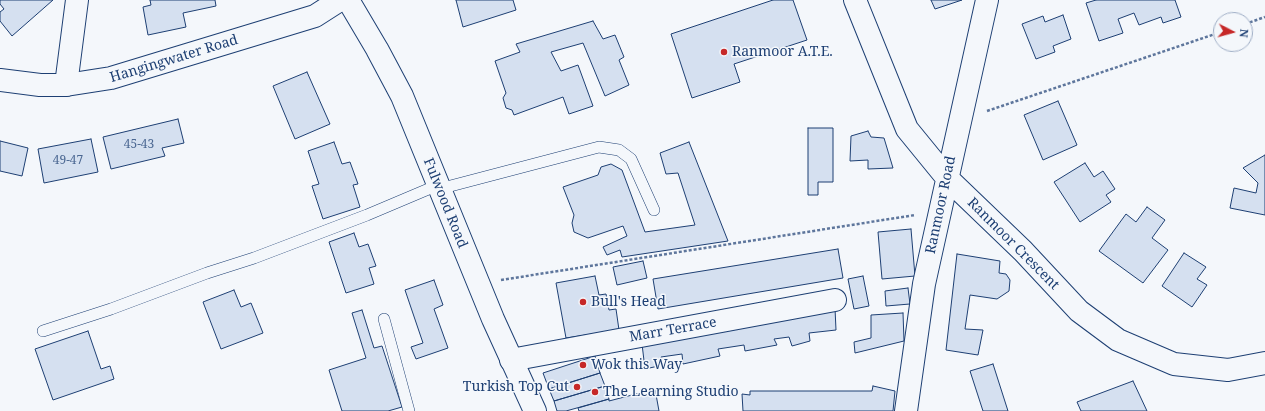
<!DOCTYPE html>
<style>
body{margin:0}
#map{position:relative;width:1265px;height:411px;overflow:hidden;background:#f4f7fb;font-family:"Noto Serif",serif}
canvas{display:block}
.north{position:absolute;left:1213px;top:12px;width:40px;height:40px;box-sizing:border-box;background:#f4f7fb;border:1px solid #9eadc5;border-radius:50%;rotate:96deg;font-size:11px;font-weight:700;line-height:16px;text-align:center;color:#1d3f73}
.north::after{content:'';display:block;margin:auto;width:14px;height:18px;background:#c62828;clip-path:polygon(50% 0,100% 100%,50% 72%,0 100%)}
</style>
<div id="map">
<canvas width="1265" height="411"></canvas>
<div class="north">N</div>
</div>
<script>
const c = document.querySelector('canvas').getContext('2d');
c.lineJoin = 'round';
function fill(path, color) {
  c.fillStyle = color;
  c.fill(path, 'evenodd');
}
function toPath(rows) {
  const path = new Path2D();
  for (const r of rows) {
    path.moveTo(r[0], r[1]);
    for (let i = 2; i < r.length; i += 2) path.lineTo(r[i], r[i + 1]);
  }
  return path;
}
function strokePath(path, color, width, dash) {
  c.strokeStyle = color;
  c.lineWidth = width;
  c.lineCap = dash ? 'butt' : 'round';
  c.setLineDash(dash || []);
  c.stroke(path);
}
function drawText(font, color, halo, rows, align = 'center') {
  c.font = font + ' "Noto Serif",serif';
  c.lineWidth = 3;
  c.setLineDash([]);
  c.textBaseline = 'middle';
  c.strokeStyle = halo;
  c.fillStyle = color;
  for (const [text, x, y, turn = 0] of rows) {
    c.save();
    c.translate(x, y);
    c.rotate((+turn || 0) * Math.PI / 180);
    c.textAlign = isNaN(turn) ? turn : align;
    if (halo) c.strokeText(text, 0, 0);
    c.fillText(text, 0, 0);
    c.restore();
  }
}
const building = toPath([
 [0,0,53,0,12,36,0,21,0,12,4,9,0,4,0,0],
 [150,0,215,0,216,6,183,13,186,27,148,35,143,7,151,5,150,0],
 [456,0,513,0,516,10,463,27,456,0],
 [773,0,793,0,807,40,734,64,740,82,692,98,671,34,773,0],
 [931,0,962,0,935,9,931,0],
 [1096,0,1175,0,1181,17,1163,23,1161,17,1139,25,1134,13,1118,19,1123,33,1099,41,1086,3,1096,0],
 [1063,15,1071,39,1053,46,1055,52,1036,59,1022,24,1043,16,1045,22,1063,15],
 [593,21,603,39,615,35,624,57,619,60,629,85,605,96,583,43,551,52,561,71,578,65,593,106,569,114,563,97,514,115,512,110,506,108,503,98,506,93,495,61,520,52,516,44,593,21],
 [307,72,330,124,295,139,273,86,307,72],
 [1058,101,1077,145,1043,160,1024,115,1058,101],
 [178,119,184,143,162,148,165,156,111,169,103,137,178,119],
 [808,128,833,128,833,182,818,182,818,195,808,195,808,128],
 [868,131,871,137,884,138,893,168,868,169,868,160,850,161,851,136,868,131],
 [91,139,98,172,44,183,38,149,91,139],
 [0,141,28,148,22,176,0,171,0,141],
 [334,142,342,164,350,162,358,184,353,185,360,207,323,219,312,186,319,184,308,151,334,142],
 [689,142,728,241,622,257,620,250,607,255,603,247,627,236,623,226,588,238,574,232,572,223,574,215,563,187,598,175,601,167,611,164,622,170,645,232,695,225,678,173,666,174,660,153,689,142],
 [1265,155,1265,215,1230,208,1234,188,1256,193,1258,183,1243,168,1265,155],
 [1085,163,1094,177,1103,171,1115,189,1106,195,1111,202,1080,222,1054,182,1085,163],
 [1147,207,1165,220,1152,238,1168,250,1143,283,1099,251,1126,214,1136,222,1147,207],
 [911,229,915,276,882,279,878,232,911,229],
 [354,233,359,247,368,244,376,266,369,268,374,284,346,293,329,242,354,233],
 [838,249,843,278,658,309,653,279,838,249],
 [1184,253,1206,267,1197,279,1207,285,1192,307,1162,286,1184,253],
 [957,254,1000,261,999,273,1006,274,1010,280,1009,291,997,299,970,295,965,329,983,330,978,355,946,350,957,254],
 [643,261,647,278,617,285,613,267,643,261],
 [595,276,599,295,606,294,609,310,616,309,619,330,566,338,556,283,595,276],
 [863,276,869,306,854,309,848,279,863,276],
 [434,280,443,305,434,309,448,348,416,359,411,347,423,343,405,290,434,280],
 [908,288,910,304,886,306,885,291,908,288],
 [234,290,241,307,251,303,263,333,221,349,203,302,234,290],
 [835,308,836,330,809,333,810,341,792,346,789,337,774,339,777,345,745,351,744,345,718,349,720,356,683,364,682,354,661,357,663,365,645,369,642,344,835,308],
 [362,310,374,348,382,346,402,407,388,411,342,411,329,370,366,358,352,313,362,310],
 [903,313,904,341,855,353,854,342,871,338,871,315,903,313],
 [88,331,101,369,110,366,114,379,53,400,35,349,88,331],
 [595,356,600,373,549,389,543,373,595,356],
 [993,364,1008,411,983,411,970,371,993,364],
 [600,373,605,386,554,401,549,389,600,373],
 [1133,381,1147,411,1081,411,1077,402,1133,381],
 [605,386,609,399,566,411,557,411,554,401,605,386],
 [873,386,895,391,893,411,743,411,742,394,750,395,750,391,872,391,873,386],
 [655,389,659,411,579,411,578,408,609,399,609,401,655,389]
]);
fill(building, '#d5e0f0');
strokePath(building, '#1d3f73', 1);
const service = toPath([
 [439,189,599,147,619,150,631,159,654,210],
 [384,319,409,411],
 [43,331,111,309,207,273,254,258,367,215,438,185]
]);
const minor = toPath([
 [855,0,907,129,947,178,1023,251,1079,311,1118,340,1174,364,1228,370,1265,363],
 [66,85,77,0],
 [511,360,835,300],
 [906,411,924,284,987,0]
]);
const tertiary = toPath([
 [348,0,377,49,402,96,493,319,535,411],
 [0,80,40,85,66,85,111,78,315,16,340,0]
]);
strokePath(service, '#1d3f73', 12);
strokePath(minor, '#1d3f73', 24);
strokePath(tertiary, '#1d3f73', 24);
strokePath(toPath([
 [1245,24,1265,17],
 [987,111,1221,32],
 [501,280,915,215]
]), '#5e769c', 2.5, [3, 2]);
strokePath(service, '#f4f7fb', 11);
strokePath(minor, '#f4f7fb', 22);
strokePath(tertiary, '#f4f7fb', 22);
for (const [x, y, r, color] of [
 [724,52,4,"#c62828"],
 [583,302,4,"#c62828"],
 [583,365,4,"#c62828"],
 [577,387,4,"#c62828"],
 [595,392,4,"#c62828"]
]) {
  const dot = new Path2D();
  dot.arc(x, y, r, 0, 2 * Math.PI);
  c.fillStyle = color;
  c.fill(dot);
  strokePath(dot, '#f4f7fb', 1.5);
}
drawText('12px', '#4b6792', null, [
 ["45-43",139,145],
 ["49-47",68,161]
]);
drawText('14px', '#1d3f73', '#f4f7fb', [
 ["Ranmoor A.T.E.",732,52],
 ["Bull's Head",591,302],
 ["Wok this Way",591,365],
 ["Turkish Top Cut",569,387,"right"],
 ["The Learning Studio",603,392]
], 'left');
drawText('14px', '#1d3f73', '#f4f7fb', [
 ["Hangingwater Road",174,59,-17],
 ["Fulwood Road",445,203,68],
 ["Ranmoor Road",941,205,-78],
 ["Ranmoor Crescent",1013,244,45],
 ["Marr Terrace",673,330,-10]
]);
</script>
